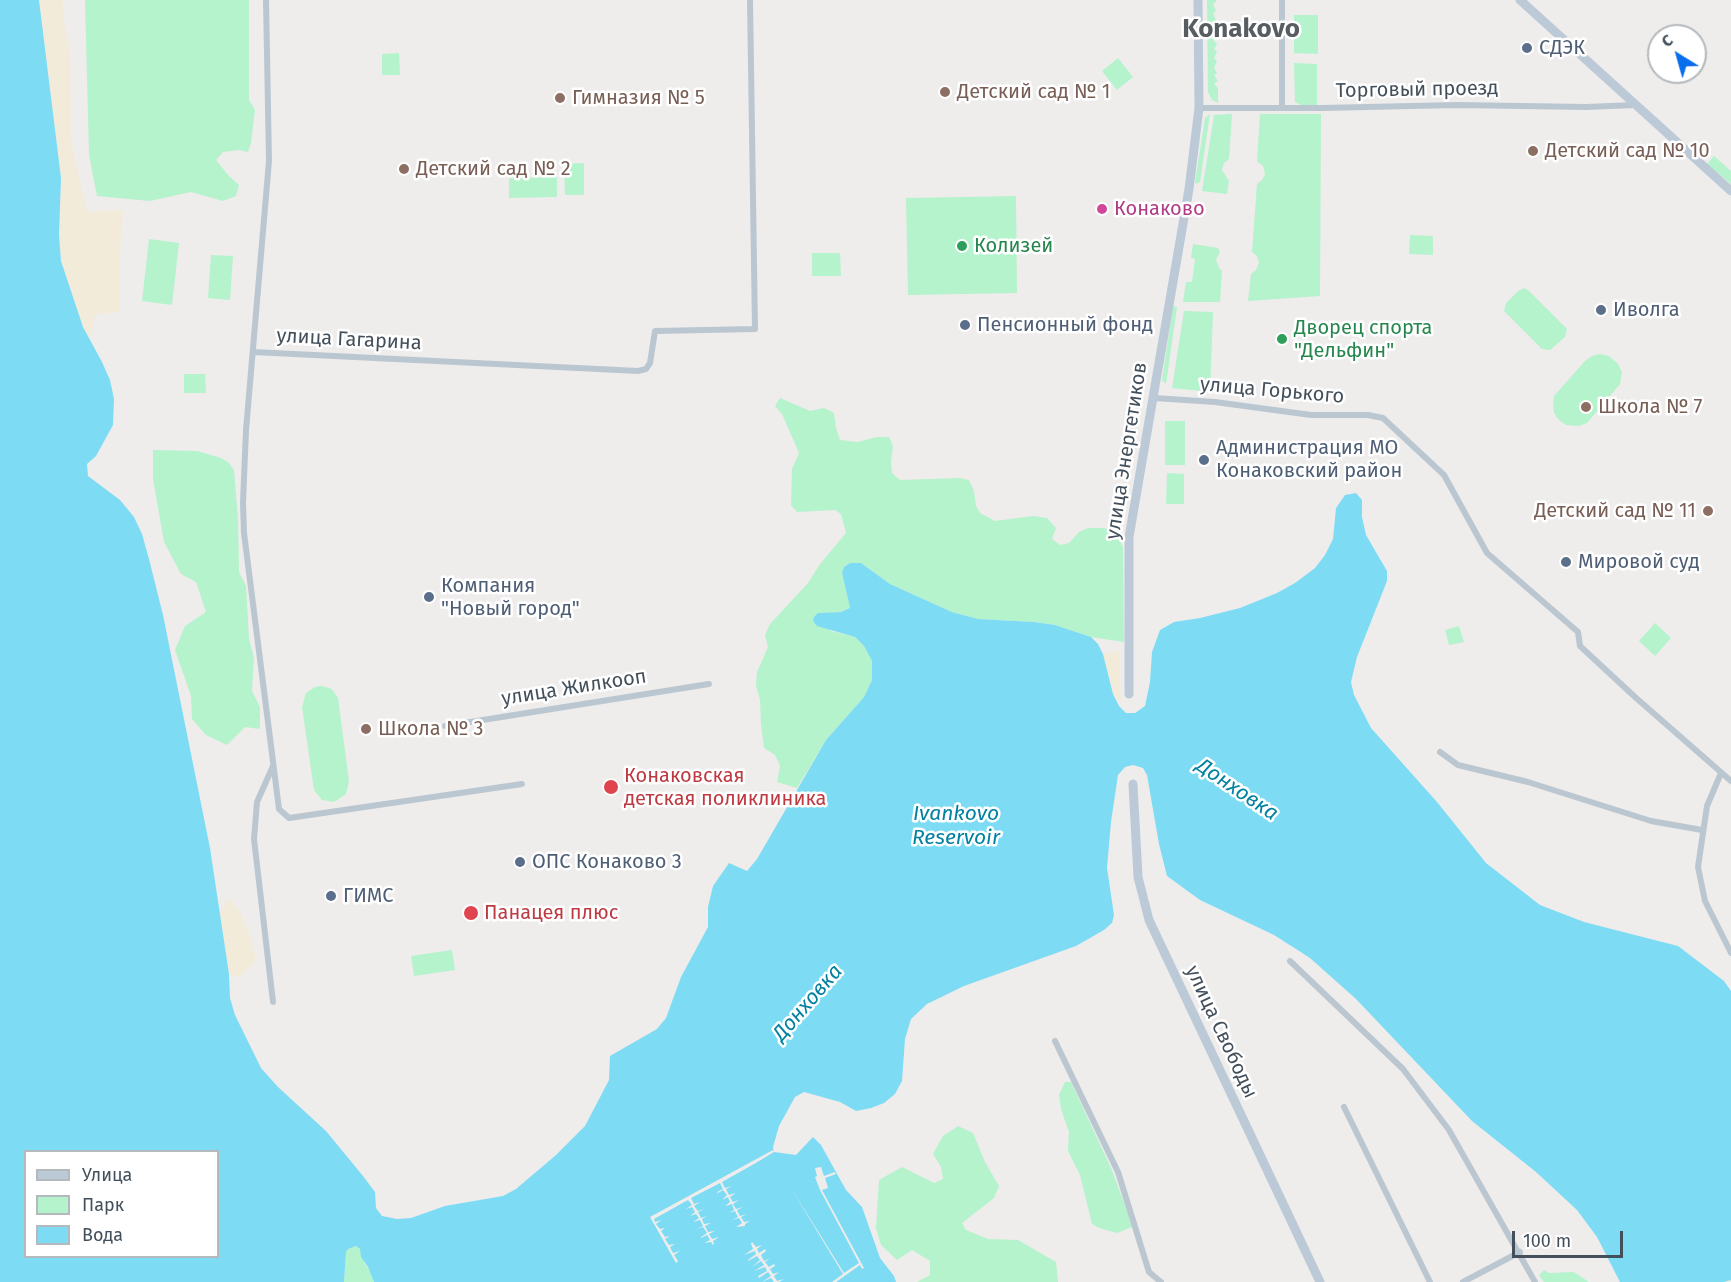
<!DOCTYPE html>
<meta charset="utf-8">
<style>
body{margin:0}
#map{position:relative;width:1731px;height:1282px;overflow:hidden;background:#efecec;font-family:"Fira Sans",sans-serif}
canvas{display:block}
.legend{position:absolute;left:24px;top:1150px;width:195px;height:108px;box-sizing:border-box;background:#fff;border:2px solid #b4b9bd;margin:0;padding:8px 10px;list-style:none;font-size:18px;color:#43505b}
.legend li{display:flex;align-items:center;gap:12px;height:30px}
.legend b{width:30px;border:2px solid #b4b9bd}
.north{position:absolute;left:1647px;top:24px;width:60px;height:60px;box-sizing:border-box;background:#fff;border:2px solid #b4b9bd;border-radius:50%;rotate:323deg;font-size:16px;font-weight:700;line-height:24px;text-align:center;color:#43505b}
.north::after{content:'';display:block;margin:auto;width:21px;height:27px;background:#076eee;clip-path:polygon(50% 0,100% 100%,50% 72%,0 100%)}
.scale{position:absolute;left:1512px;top:1231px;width:111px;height:27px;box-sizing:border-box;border:3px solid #43505b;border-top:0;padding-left:8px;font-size:18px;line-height:21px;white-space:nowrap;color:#43505b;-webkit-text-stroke:4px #fff;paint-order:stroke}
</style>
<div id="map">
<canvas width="1731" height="1282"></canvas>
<ul class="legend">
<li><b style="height:8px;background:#bccad8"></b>Улица</li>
<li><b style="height:16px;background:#b4f3cc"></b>Парк</li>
<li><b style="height:16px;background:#7ddcf4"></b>Вода</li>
</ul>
<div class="north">С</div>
<div class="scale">100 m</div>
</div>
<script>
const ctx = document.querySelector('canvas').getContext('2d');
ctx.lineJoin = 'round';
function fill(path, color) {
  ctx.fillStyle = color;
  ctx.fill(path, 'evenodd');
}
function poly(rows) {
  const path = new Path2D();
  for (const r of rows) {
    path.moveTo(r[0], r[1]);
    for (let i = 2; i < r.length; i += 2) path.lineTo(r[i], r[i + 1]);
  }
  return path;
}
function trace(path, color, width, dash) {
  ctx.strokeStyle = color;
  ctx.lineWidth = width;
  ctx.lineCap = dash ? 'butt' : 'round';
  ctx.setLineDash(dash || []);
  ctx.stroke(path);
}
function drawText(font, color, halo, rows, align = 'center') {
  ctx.font = font + ' "Fira Sans",sans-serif';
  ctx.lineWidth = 5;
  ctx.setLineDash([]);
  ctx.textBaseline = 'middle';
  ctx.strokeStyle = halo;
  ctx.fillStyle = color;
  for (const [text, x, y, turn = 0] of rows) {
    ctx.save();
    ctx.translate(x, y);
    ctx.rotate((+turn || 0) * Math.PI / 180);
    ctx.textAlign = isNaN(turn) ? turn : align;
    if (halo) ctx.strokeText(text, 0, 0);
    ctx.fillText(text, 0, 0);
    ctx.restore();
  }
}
fill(poly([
 [85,0,249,0,249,100,255,110,251,143,248,152,239,150,223,152,216,160,228,175,239,185,236,196,223,201,191,192,150,201,97,196,89,155],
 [1207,0,1216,0,1216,2,1213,4,1216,11,1213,13,1216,20,1213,23,1216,25,1216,28,1213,31,1217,35,1213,40,1217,44,1214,49,1217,52,1214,58,1217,61,1214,68,1217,73,1214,75,1218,81,1214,84,1218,88,1218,103,1212,100,1208,92],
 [1294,15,1318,15,1318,54,1294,53],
 [399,53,400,75,382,75,382,54],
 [1118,58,1133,77,1117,90,1102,71],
 [1294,63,1317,64,1317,105,1301,105,1295,102],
 [1210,114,1200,182,1196,184,1195,182,1205,118],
 [1232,114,1229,159,1224,163,1222,170,1229,181,1227,194,1202,191,1214,115],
 [1260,114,1321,114,1320,296,1248,301,1251,274,1256,270,1259,263,1257,256,1252,252,1257,184,1262,180,1265,174,1263,166,1257,161],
 [1714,156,1731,171,1731,184,1707,164],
 [584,163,584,195,565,195,564,164],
 [557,177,557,197,509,198,509,178],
 [1016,196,1017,293,908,295,906,198],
 [1410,235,1433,236,1433,255,1409,254],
 [149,239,179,243,172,305,142,301],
 [1193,244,1218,248,1220,252,1216,260,1219,268,1222,271,1220,302,1183,302,1186,282,1192,282,1195,259,1191,258],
 [812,253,840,253,841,276,812,276],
 [211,255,233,256,230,300,208,298],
 [1524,288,1529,291,1567,329,1565,337,1550,350,1542,349,1504,311,1506,303,1518,291],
 [1173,306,1177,307,1166,384,1162,380],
 [1184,311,1213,312,1210,392,1172,388],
 [1600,354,1609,356,1618,364,1622,372,1620,384,1587,423,1579,426,1566,425,1559,420,1554,413,1553,405,1554,396,1585,361,1592,356],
 [205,374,206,393,184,393,184,374],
 [780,398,810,411,824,408,834,413,836,428,840,440,858,442,877,437,889,437,893,446,891,461,892,473,900,480,959,478,969,480,974,491,976,506,980,513,995,521,1033,516,1047,518,1056,528,1052,539,1060,545,1069,543,1079,532,1088,528,1104,528,1112,531,1117,535,1123,547,1124,642,1091,637,1055,625,1034,622,978,619,952,612,890,584,861,563,850,563,844,567,842,573,850,608,841,612,818,613,831,631,855,637,864,646,872,661,872,680,864,697,826,740,797,788,777,782,780,766,775,755,764,748,761,724,760,700,756,686,757,672,768,647,765,635,770,624,808,583,820,564,846,533,841,514,835,510,797,512,791,505,792,469,799,453,782,414,775,406],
 [1165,421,1185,421,1185,465,1165,465],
 [153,450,197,451,221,458,228,462,234,470,238,519,239,572,246,586,249,639,254,658,252,691,260,707,260,729,245,727,227,745,206,735,192,719,191,696,175,650,185,626,206,612,196,582,181,574,164,542,153,479],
 [1167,473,1184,474,1184,504,1166,504],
 [1655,623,1671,638,1655,656,1639,641],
 [1459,626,1464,642,1449,645,1445,630],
 [322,686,332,689,338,698,349,781,346,794,334,802,322,800,314,790,302,707,306,693,315,687],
 [452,950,455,970,414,976,411,956],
 [1065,1082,1071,1082,1111,1168,1126,1208,1132,1227,1117,1233,1099,1228,1092,1224,1080,1175,1068,1151,1069,1132,1061,1109,1059,1095],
 [958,1126,973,1133,985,1162,999,1186,994,1198,962,1223,966,1230,988,1239,1018,1240,1056,1262,1058,1282,917,1282,930,1275,930,1261,912,1250,897,1260,881,1245,876,1228,879,1180,902,1167,934,1183,943,1179,941,1167,933,1154,943,1136],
 [356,1246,360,1249,364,1262,371,1273,374,1282,344,1282,346,1252,347,1249],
 [1544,1270,1549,1273,1574,1272,1589,1282,1544,1282,1539,1275]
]), '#b4f3cc');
fill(poly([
 [39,0,63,0,64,20,70,50,71,139,87,212,123,210,120,252,120,312,96,314,89,340,76,309,61,261,59,235,61,178],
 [1119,651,1121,704,1113,694,1103,654],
 [228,900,232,901,240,912,250,935,256,961,242,975,236,977,229,974,220,913]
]), '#f3ebda');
fill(poly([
 [0,0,39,0,61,178,59,235,61,261,83,327,102,362,110,380,114,399,113,425,96,456,87,464,88,476,120,500,134,517,142,534,149,559,163,615,210,848,229,974,230,998,235,1015,261,1068,278,1087,326,1131,363,1176,375,1192,376,1208,382,1216,397,1219,411,1218,445,1206,503,1196,516,1189,556,1155,585,1126,609,1080,610,1056,657,1029,666,1018,681,977,708,927,708,907,713,886,729,863,747,871,757,859,826,740,864,697,872,680,872,661,864,646,855,637,817,626,813,621,814,617,818,613,841,612,850,608,842,573,844,567,850,563,861,563,890,584,952,612,978,619,1034,622,1055,625,1091,637,1098,644,1103,654,1113,694,1119,706,1126,713,1135,713,1145,706,1150,682,1152,652,1160,630,1174,622,1200,618,1240,608,1277,593,1295,583,1315,568,1325,555,1333,539,1336,508,1345,495,1356,493,1362,500,1362,517,1366,535,1387,571,1387,581,1357,657,1351,682,1354,695,1371,728,1437,802,1486,863,1540,905,1584,922,1678,946,1724,981,1731,991,1731,1280,1724,1282,1620,1282,1597,1237,1577,1210,1536,1172,1472,1121,1356,999,1310,958,1274,935,1200,900,1167,876,1159,844,1147,775,1143,768,1133,765,1125,767,1118,775,1111,822,1107,868,1114,915,1112,923,1104,930,1076,946,964,986,927,1004,911,1019,905,1039,902,1081,895,1094,884,1103,871,1108,856,1111,840,1102,804,1092,795,1097,779,1126,773,1147,774,1152,796,1155,813,1137,821,1145,846,1190,862,1207,880,1258,894,1276,896,1282,374,1282,368,1267,361,1257,360,1249,356,1246,348,1249,346,1252,344,1282,0,1282],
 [26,1152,218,1152,218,1256,26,1256]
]), '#7ddcf4');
fill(poly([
 [773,1150,774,1152,754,1164,722,1182,725,1188,732,1186,726,1189,729,1195,736,1193,730,1197,733,1202,739,1200,733,1204,736,1209,743,1207,737,1210,740,1216,747,1214,741,1217,744,1222,750,1221,745,1224,745,1226,736,1227,742,1223,739,1218,732,1220,738,1217,735,1211,729,1213,734,1210,732,1204,725,1206,730,1202,728,1197,722,1200,727,1195,723,1190,718,1193,717,1192,723,1189,720,1183,691,1198,694,1204,700,1202,694,1206,698,1211,704,1209,698,1212,701,1218,707,1216,702,1219,704,1224,711,1223,705,1226,708,1232,715,1231,709,1234,712,1239,719,1237,713,1241,714,1244,713,1245,711,1242,704,1243,710,1240,707,1235,701,1238,701,1237,707,1233,703,1227,697,1229,703,1226,700,1220,693,1222,699,1218,696,1214,690,1216,695,1212,692,1207,686,1209,692,1205,688,1200,654,1219,655,1222,661,1220,656,1224,660,1229,665,1228,661,1231,665,1237,670,1236,665,1239,669,1245,675,1244,670,1247,673,1253,680,1251,674,1255,678,1261,676,1263,650,1217],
 [821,1167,824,1176,835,1172,836,1174,825,1178,828,1188,822,1190,864,1268,862,1269,860,1265,836,1282,832,1282,843,1274,789,1185,844,1273,859,1263,820,1190,815,1177,817,1176,815,1168],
 [752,1242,756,1247,762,1245,757,1249,759,1253,765,1249,766,1251,761,1255,764,1261,770,1258,765,1262,769,1267,774,1264,775,1266,770,1269,773,1274,779,1272,774,1276,777,1281,784,1279,779,1282,774,1282,771,1278,762,1282,771,1276,768,1272,759,1278,758,1276,767,1271,765,1267,754,1271,764,1265,761,1261,752,1267,760,1260,757,1256,748,1261,748,1260,756,1254,755,1251,744,1255,753,1249,751,1244]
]), '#efecec');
trace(poly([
 [266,0,269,161,246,430,243,503,244,533,279,809,289,818,296,817,522,784],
 [1282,0,1282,108],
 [1199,108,1322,108,1457,105,1586,107,1635,105],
 [253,352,638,371,646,369,650,363,655,331,755,329,750,0],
 [1154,398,1215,402,1311,415,1368,415,1383,418,1444,475,1487,553,1578,632,1580,646,1635,697,1731,781],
 [445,726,709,684],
 [1440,752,1458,765,1528,782,1651,821,1702,830],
 [273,766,257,802,254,839,273,1002],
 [1721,773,1707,806,1698,867,1705,901,1731,953],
 [1290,961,1403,1069,1449,1130,1535,1282],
 [1055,1041,1118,1172,1149,1272,1161,1282],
 [1344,1107,1430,1282],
 [1463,1282,1520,1252]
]), '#bbc7d0', 6);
trace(poly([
 [1520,0,1731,191],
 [1129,694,1129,537,1189,189,1199,108,1198,0],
 [1133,784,1138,877,1149,920,1320,1282]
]), '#bccad8', 9);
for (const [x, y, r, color] of [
 [1527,48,6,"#5c6f8a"],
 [945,92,6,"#8d6e63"],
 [560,98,6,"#8d6e63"],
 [1533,151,6,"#8d6e63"],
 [404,169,6,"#8d6e63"],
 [1102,209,6,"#d1479c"],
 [962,246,6,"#2e9e5b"],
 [1601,310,6,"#5c6f8a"],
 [965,325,6,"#5c6f8a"],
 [1282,339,6,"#2e9e5b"],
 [1586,407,6,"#8d6e63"],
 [1204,460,6,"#5c6f8a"],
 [1708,511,6,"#8d6e63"],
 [1566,562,6,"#5c6f8a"],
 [429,597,6,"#5c6f8a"],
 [366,729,6,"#8d6e63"],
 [611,787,8,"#e0444e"],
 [520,862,6,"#5c6f8a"],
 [331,896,6,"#5c6f8a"],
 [471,913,8,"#e0444e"]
]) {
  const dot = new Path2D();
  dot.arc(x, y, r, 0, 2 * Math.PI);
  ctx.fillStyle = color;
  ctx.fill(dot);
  trace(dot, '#fff', 2);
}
drawText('20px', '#4e5e75', '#fff', [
 ["СДЭК",1539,48],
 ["Иволга",1613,310],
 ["Пенсионный фонд",977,325],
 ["Администрация МО",1216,448],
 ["Конаковский район",1216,471],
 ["Мировой суд",1578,562],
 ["Компания",441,586],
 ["\"Новый город\"",441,609],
 ["ОПС Конаково 3",532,862],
 ["ГИМС",343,896]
], 'left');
drawText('20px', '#43505b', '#fff', [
 ["Торговый проезд",1417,90,-1],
 ["улица Гагарина",349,340,3],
 ["улица Горького",1272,391,5],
 ["улица Энергетиков",1127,451,-81],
 ["улица Жилкооп",574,688,-9],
 ["улица Свободы",1221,1032,65]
]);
drawText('20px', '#785e54', '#fff', [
 ["Детский сад № 1",957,92],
 ["Гимназия № 5",572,98],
 ["Детский сад № 10",1545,151],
 ["Детский сад № 2",416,169],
 ["Школа № 7",1598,407],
 ["Детский сад № 11",1696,511,"right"],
 ["Школа № 3",378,729]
], 'left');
drawText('20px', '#b23c85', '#fff', [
 ["Конаково",1114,209]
], 'left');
drawText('20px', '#27864d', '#fff', [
 ["Колизей",974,246],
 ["Дворец спорта",1294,328],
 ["\"Дельфин\"",1294,351]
], 'left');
drawText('20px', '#be3a42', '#fff', [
 ["Конаковская",624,776],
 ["детская поликлиника",624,799],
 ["Панацея плюс",484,913]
], 'left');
drawText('italic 21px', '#0281a1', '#fff', [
 ["Донховка",1237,790,34],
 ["Ivankovo",956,814],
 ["Reservoir",956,838],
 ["Донховка",808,1003,-49]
]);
drawText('bold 26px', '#585d62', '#fff', [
 ["Konakovo",1241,30]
]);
</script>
